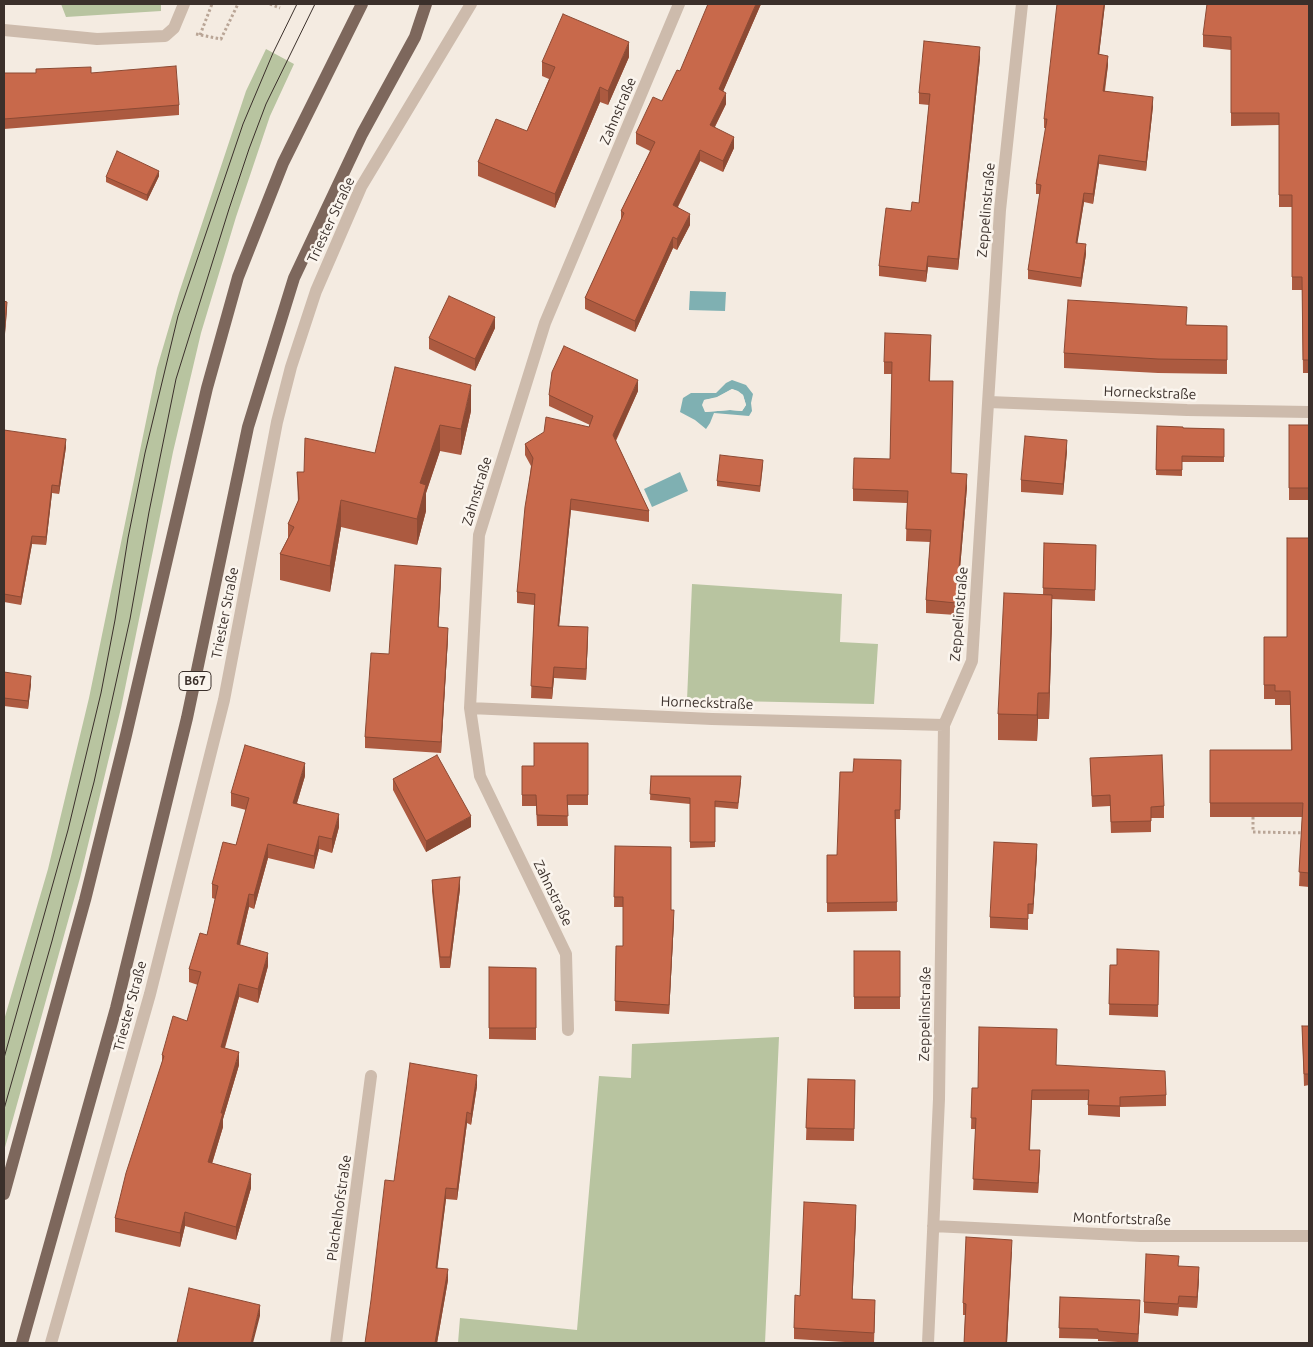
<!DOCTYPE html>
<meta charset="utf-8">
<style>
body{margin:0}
#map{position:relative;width:1313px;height:1347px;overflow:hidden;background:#f4ebe1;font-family:Ubuntu,sans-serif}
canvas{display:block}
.frame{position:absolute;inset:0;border:5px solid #3b302b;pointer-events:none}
</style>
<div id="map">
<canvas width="1313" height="1347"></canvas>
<div class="frame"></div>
</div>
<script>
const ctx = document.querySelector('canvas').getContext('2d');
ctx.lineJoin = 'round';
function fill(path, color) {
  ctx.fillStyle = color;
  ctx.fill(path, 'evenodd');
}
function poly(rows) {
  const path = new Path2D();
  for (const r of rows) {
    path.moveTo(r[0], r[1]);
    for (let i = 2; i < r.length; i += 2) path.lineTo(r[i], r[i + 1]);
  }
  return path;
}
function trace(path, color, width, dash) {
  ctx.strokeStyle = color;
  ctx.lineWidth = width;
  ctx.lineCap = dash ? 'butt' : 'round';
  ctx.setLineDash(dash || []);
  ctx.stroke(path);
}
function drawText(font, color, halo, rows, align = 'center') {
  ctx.font = font + ' Ubuntu,sans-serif';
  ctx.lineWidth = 5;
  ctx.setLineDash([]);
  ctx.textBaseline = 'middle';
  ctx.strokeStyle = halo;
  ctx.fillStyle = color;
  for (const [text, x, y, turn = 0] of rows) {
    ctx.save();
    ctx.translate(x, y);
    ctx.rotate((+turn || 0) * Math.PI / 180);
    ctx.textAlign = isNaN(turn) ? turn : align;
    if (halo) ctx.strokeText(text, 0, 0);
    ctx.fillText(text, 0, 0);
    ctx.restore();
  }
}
fill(poly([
 [61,4,161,4,161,11,66,17],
 [266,49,294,64,270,116,236,217,201,333,173,452,121,708,80,878,4,1151,4,1020,48,869,89,698,157,368,179,293,246,91],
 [692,584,842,594,840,642,878,644,874,704,687,700],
 [779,1037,765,1343,458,1343,460,1318,577,1330,599,1076,631,1078,632,1044]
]), '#b8c4a0');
fill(poly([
 [690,291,726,292,725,311,689,310],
 [732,380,746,385,753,394,751,403,752,411,749,416,714,413,710,423,706,429,695,420,680,412,683,398,691,393,716,393,726,383],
 [732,389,738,391,743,395,746,405,742,411,730,410,705,412,704,400,716,398],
 [680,472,688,491,652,507,644,489]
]), '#7fb0b2');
fill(poly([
 [732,389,737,391,743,395,746,405,742,411,730,410,705,412,702,405,704,400,717,397],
 [732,392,741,397,743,405,741,409,730,408,706,409,705,405,706,402,717,400]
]), '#f4ebe1');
trace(poly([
 [270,4,280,8],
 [196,34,221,39,238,4],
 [200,35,212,4],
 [1253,817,1253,832,1309,833]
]), '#b9a596', 3, [2.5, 2.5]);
trace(poly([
 [4,30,97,39,165,36,174,28,184,4],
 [989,402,1187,410,1309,412],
 [470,708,712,719,944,725],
 [568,1030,566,954,480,776,470,708,479,535,545,323,679,4],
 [933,1226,1141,1236,1309,1236],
 [51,1343,150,994,224,700,277,422,291,367,316,291,361,187,471,4],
 [336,1343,371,1076],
 [928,1343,939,1099,944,725,972,661,1000,210,1022,4]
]), '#cdbbac', 12);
trace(poly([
 [4,1194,85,900,126,735,207,388,238,277,283,163,362,4],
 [22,1343,116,1008,187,718,248,427,294,278,362,134,415,37,426,4]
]), '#7d675c', 12);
trace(poly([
 [4,1058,68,830,101,693,115,620,128,538,145,453,178,316,243,124,273,53,297,4],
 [4,1109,52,941,94,782,130,619,149,512,176,379,229,209,249,149,266,104,315,4]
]), '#3b302b', 1);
fill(poly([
 [761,4,723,91,726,104,715,127,734,148,723,172,700,161,678,207,690,225,677,250,673,248,635,332,585,309,585,298,621,220,621,211,650,151,636,144,636,133,662,101,680,71],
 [1105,4,1099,54,1108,65,1105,91,1153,106,1146,171,1099,164,1093,204,1084,202,1077,243,1086,254,1081,287,1028,279,1028,270,1040,194,1036,194,1036,184,1046,128,1044,128,1044,119],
 [1309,4,1309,373,1303,373,1302,290,1292,290,1292,207,1279,207,1279,125,1231,126,1231,50,1203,47,1203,35],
 [629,57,608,105,600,102,555,208,478,176,478,162,527,131,549,79,542,76,542,62],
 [980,58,958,270,928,267,926,282,879,276,879,266,911,211,919,203,929,105,919,104,919,93],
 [4,73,91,73,179,105,179,115,4,129],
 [159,176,147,201,106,182,106,177],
 [1187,325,1227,326,1227,374,1158,373,1064,368,1064,353],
 [495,328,475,371,429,349,429,338],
 [931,347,930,381,951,473,967,487,956,615,926,613,926,600,930,542,906,541,907,503,853,501,853,489,890,459,892,374,884,374,884,362],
 [638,391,616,441,649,511,649,522,571,510,559,626,588,638,586,680,554,678,552,699,531,698,534,605,517,603,517,592,531,466,525,455,525,444,589,427,590,425,549,406,549,395],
 [471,411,461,455,440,451,426,493,426,511,417,545,341,527,330,592,280,580,280,554,288,538,288,524,298,503,297,472,304,472,375,453],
 [1289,425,1309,425,1309,500,1289,500],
 [1157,426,1183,428,1224,429,1224,462,1182,462,1182,476,1156,475],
 [4,430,66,447,59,494,52,493,46,545,32,544,21,605,4,602],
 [1067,451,1063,495,1021,492,1021,480],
 [763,465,760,492,717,486,717,481],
 [1309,538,1309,895,1309,887,1299,886,1302,817,1210,817,1210,750,1291,750,1290,705,1275,705,1275,699,1264,699,1264,637,1287,637],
 [1044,543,1096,545,1095,601,1052,599,1052,621,1049,719,1038,719,1037,741,998,740,998,714,1043,595],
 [441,579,438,627,448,638,441,753,365,748,365,737],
 [4,672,31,684,28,709,4,706],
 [588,743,588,805,567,805,568,826,537,826,536,806,522,806,522,766,534,766],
 [1090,758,1164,806,1164,818,1151,818,1151,832,1111,833,1110,806,1092,807],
 [901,769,900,819,896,819,897,911,827,912,827,855,837,855,853,772],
 [305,776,297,803,339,827,332,853,319,849,314,869,268,858,254,909,249,907,240,945,268,966,258,1003,239,997,225,1048,239,1065,223,1119,223,1127,212,1164,251,1188,236,1240,185,1226,180,1247,115,1232,115,1218,162,1062,162,1055,187,1021,198,985,189,982,189,969,207,935,215,899,212,898,212,884,236,845,246,810,231,806,231,793],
 [651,776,741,782,738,809,715,807,715,847,690,848,690,804,650,800],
 [393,779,471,827,426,852,393,790],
 [615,846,671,910,674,920,669,1014,615,1011,616,946,623,946,623,907,614,907],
 [1037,854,1033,914,1028,914,1028,930,990,928,990,917],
 [432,880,460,889,450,968,440,968,432,891],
 [854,951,900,951,900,1009,854,1009],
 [1159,951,1158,1017,1109,1015,1110,965,1117,965],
 [489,967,536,968,536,1040,489,1039],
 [1302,1026,1309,1026,1309,1085,1304,1086],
 [1056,1065,1166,1095,1166,1106,1120,1107,1120,1117,1088,1115,1088,1100,1032,1100,1030,1150,1040,1160,1038,1193,973,1190,976,1129,971,1129,972,1088,978,1088],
 [808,1079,855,1080,854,1141,806,1140],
 [477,1086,471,1125,467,1123,457,1200,446,1199,437,1268,448,1280,437,1343,365,1343,394,1181],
 [856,1216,852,1299,875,1312,874,1343,862,1343,794,1339,794,1328,800,1296],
 [1012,1251,1007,1343,964,1343,965,1315,963,1315,963,1303],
 [1179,1266,1199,1279,1197,1308,1179,1307,1178,1316,1144,1313,1144,1302],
 [1060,1297,1140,1310,1138,1343,1098,1341,1098,1339,1059,1338]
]), '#ac5a40');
fill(poly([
 [756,4,761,4,719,101,719,89],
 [1104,4,1105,4,1098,64,1098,54],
 [629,42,629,57,608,105,608,91],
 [980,47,980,58,958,270,958,259],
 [1108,56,1108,65,1103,100,1103,91],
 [600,87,600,102,555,208,555,194],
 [726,93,726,104,710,136,710,125],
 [1153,97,1153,106,1146,171,1146,162],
 [734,137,734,148,723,172,723,161],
 [700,150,700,161,673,216,673,205],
 [1099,155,1099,164,1093,204,1093,194],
 [159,171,159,176,147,201,147,195],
 [1084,193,1084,202,1076,252,1076,243],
 [690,214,690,225,677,250,677,239],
 [673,237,673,248,635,332,635,321],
 [1086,244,1086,254,1081,287,1081,278],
 [928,256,928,267,926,282,926,271],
 [7,302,7,310,4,346,4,338],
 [495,317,495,328,475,371,475,359],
 [638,380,638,391,613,446,613,435],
 [471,385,471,411,461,455,461,429],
 [440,425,440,451,426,493,426,511,417,545,417,519,420,483],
 [66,439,66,447,59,494,59,486],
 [1067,440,1067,451,1063,495,1063,484],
 [967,474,967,487,956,615,956,603],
 [52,485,52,493,46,545,46,537],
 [571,499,571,510,558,637,558,626],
 [341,500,341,527,330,592,330,566],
 [32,536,32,544,21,605,21,597],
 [441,568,441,579,438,638,438,627],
 [1052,595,1052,621,1049,719,1049,693],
 [588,627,588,638,586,680,586,669],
 [448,628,448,638,441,753,441,742],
 [554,667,554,678,552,699,552,688],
 [31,676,31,684,28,709,28,701],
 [1038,693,1038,719,1037,741,1037,715],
 [305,763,305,776,293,816,293,803],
 [339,814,339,827,332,853,332,839],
 [471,816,471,827,426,852,426,841],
 [319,836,319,849,314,869,314,856],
 [268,844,268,858,254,909,254,895],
 [1037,844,1037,854,1033,914,1033,904],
 [460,877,460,889,450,968,450,957],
 [249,894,249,907,237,957,237,944],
 [674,910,674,920,669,1014,669,1005],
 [268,953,268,966,258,1003,258,989],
 [239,984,239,997,221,1060,221,1047],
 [239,1052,239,1065,223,1119,223,1127,208,1176,208,1162],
 [477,1075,477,1086,471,1125,471,1114],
 [467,1112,467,1123,457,1200,457,1189],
 [1040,1150,1040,1160,1038,1193,1038,1183],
 [251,1174,251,1188,236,1240,236,1227],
 [446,1188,446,1199,436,1279,436,1268],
 [856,1205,856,1216,852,1310,852,1299],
 [185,1212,185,1226,180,1247,180,1233],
 [1012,1240,1007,1343,1006,1343],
 [1199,1267,1199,1279,1197,1308,1197,1297],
 [448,1269,448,1280,437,1343,435,1343],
 [1140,1300,1140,1310,1138,1343,1138,1334],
 [260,1305,260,1316,253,1343,251,1343]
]), '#8c4a34');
const building = poly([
 [708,4,756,4,719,89,726,93,710,125,734,137,723,161,700,150,673,205,690,214,677,239,673,237,635,321,585,298,624,213,621,211,655,142,636,133,653,97,662,101,677,70,680,71,708,4],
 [1057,4,1104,4,1098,54,1108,56,1103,91,1153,97,1146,162,1099,155,1093,194,1084,193,1076,243,1086,244,1081,278,1028,270,1041,185,1036,184,1047,119,1044,119,1057,4],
 [1207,4,1309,4,1309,360,1303,360,1302,277,1292,277,1292,195,1279,195,1279,113,1231,113,1231,37,1203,35,1207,4],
 [563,14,629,42,608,91,600,87,555,194,478,162,496,119,527,131,555,67,542,62,563,14],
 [924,41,980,47,958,259,928,256,926,271,879,266,886,208,911,211,912,202,919,203,930,94,919,93,924,41],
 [176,66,179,105,4,119,4,73,36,73,36,69,91,67,91,73,176,66],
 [117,151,159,171,147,195,106,177,117,151],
 [449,296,495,317,475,359,429,338,449,296],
 [1068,300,1187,307,1186,325,1227,326,1227,360,1158,359,1064,353,1068,300],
 [4,301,7,302,4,338,4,301],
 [885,333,931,335,929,381,953,381,951,473,967,474,956,603,926,600,931,530,906,529,908,491,853,489,854,458,890,459,892,362,884,362,885,333],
 [564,346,638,380,613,435,649,511,571,499,558,626,588,627,586,669,554,667,552,688,531,686,535,594,517,592,525,507,533,458,525,444,544,432,546,417,589,427,593,416,549,395,552,372,564,346],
 [395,367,471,385,461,429,440,425,420,483,426,485,417,519,341,500,330,566,280,554,294,527,288,524,299,499,297,472,304,472,305,438,375,453,395,367],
 [1289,425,1309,425,1309,488,1289,488,1289,425],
 [1157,426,1183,427,1183,428,1224,429,1224,457,1182,456,1182,470,1156,470,1157,426],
 [4,430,66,439,59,486,52,485,46,537,32,536,21,597,4,594,4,430],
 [1025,436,1067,440,1063,484,1021,480,1025,436],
 [720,455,763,460,760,486,717,481,720,455],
 [1287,538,1309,538,1309,881,1309,873,1299,872,1303,803,1210,803,1210,750,1292,750,1290,691,1275,691,1275,685,1264,685,1264,637,1287,637,1287,538],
 [1044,543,1096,545,1095,590,1043,588,1044,543],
 [395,565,441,568,438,627,448,628,441,742,365,737,371,653,389,654,395,565],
 [1004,593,1052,595,1049,693,1038,693,1037,715,998,714,1004,593],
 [4,672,31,676,28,701,4,698,4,672],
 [534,743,588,743,588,795,567,795,568,816,537,815,536,795,522,795,522,766,534,766,534,743],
 [245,745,305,763,293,803,339,814,332,839,319,836,314,856,268,844,254,895,249,894,237,944,268,953,258,989,239,984,221,1047,239,1052,221,1113,223,1113,208,1162,251,1174,236,1227,185,1212,180,1233,115,1218,126,1173,164,1056,162,1055,173,1016,187,1021,201,972,189,969,200,933,207,935,218,886,212,884,223,842,236,845,249,798,231,793,245,745],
 [437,755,471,816,426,841,393,779,437,755],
 [1162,755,1164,806,1151,807,1151,821,1111,822,1110,795,1092,796,1090,758,1162,755],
 [854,759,901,760,900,810,895,810,897,902,827,903,827,855,837,855,840,772,853,772,854,759],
 [651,776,741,776,738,803,715,801,715,842,690,842,690,798,650,794,651,776],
 [994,842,1037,844,1033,904,1028,904,1028,919,990,917,994,842],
 [615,846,671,847,671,910,674,910,669,1005,615,1001,616,946,623,946,623,897,614,897,615,846],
 [460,877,450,957,440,957,432,880,460,877],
 [1117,949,1159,951,1158,1005,1109,1004,1110,965,1117,965,1117,949],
 [854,951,900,951,900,997,854,997,854,951],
 [489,967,536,968,536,1028,489,1028,489,967],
 [1302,1026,1309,1026,1309,1074,1304,1074,1302,1026],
 [979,1027,1057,1029,1056,1065,1165,1071,1166,1095,1120,1097,1120,1106,1088,1105,1089,1090,1032,1090,1029,1150,1040,1150,1038,1183,973,1179,976,1118,971,1118,972,1088,978,1088,979,1027],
 [410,1063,477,1075,471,1114,467,1112,457,1189,446,1188,436,1268,448,1269,435,1343,365,1343,371,1300,385,1180,394,1181,410,1063],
 [808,1079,855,1080,854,1129,806,1128,808,1079],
 [804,1202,856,1205,852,1299,875,1300,874,1333,794,1328,795,1295,800,1296,804,1202],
 [966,1237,1012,1240,1006,1343,964,1343,966,1304,963,1303,966,1237],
 [1146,1254,1179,1256,1178,1266,1199,1267,1197,1297,1179,1296,1178,1304,1144,1302,1146,1254],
 [189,1288,260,1305,251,1343,177,1343,189,1288],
 [1060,1297,1140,1300,1138,1334,1098,1331,1098,1329,1059,1328,1060,1297]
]);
fill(building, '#c8694b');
trace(building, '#8c4a34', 1);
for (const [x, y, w] of [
 [195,681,32]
]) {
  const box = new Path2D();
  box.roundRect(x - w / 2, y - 9.5, w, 19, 4);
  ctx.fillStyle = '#fbf5ee';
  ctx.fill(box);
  trace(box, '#3b302b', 1);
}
drawText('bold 12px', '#3b302b', null, [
 ["B67",195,681]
]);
drawText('14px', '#3b302b', '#fbf5ee', [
 ["Zahnstraße",618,111,-67],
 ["Zeppelinstraße",986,210,-85],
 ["Triester Straße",331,220,-65],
 ["Horneckstraße",1150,393,2],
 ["Zahnstraße",477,491,-73],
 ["Triester Straße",225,613,-79],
 ["Zeppelinstraße",959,614,-85],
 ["Horneckstraße",707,703,2],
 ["Zahnstraße",553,893,64],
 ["Triester Straße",130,1006,-75],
 ["Zeppelinstraße",925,1014,-89],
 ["Plachelhofstraße",339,1208,-82],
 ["Montfortstraße",1122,1219,2]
]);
</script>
